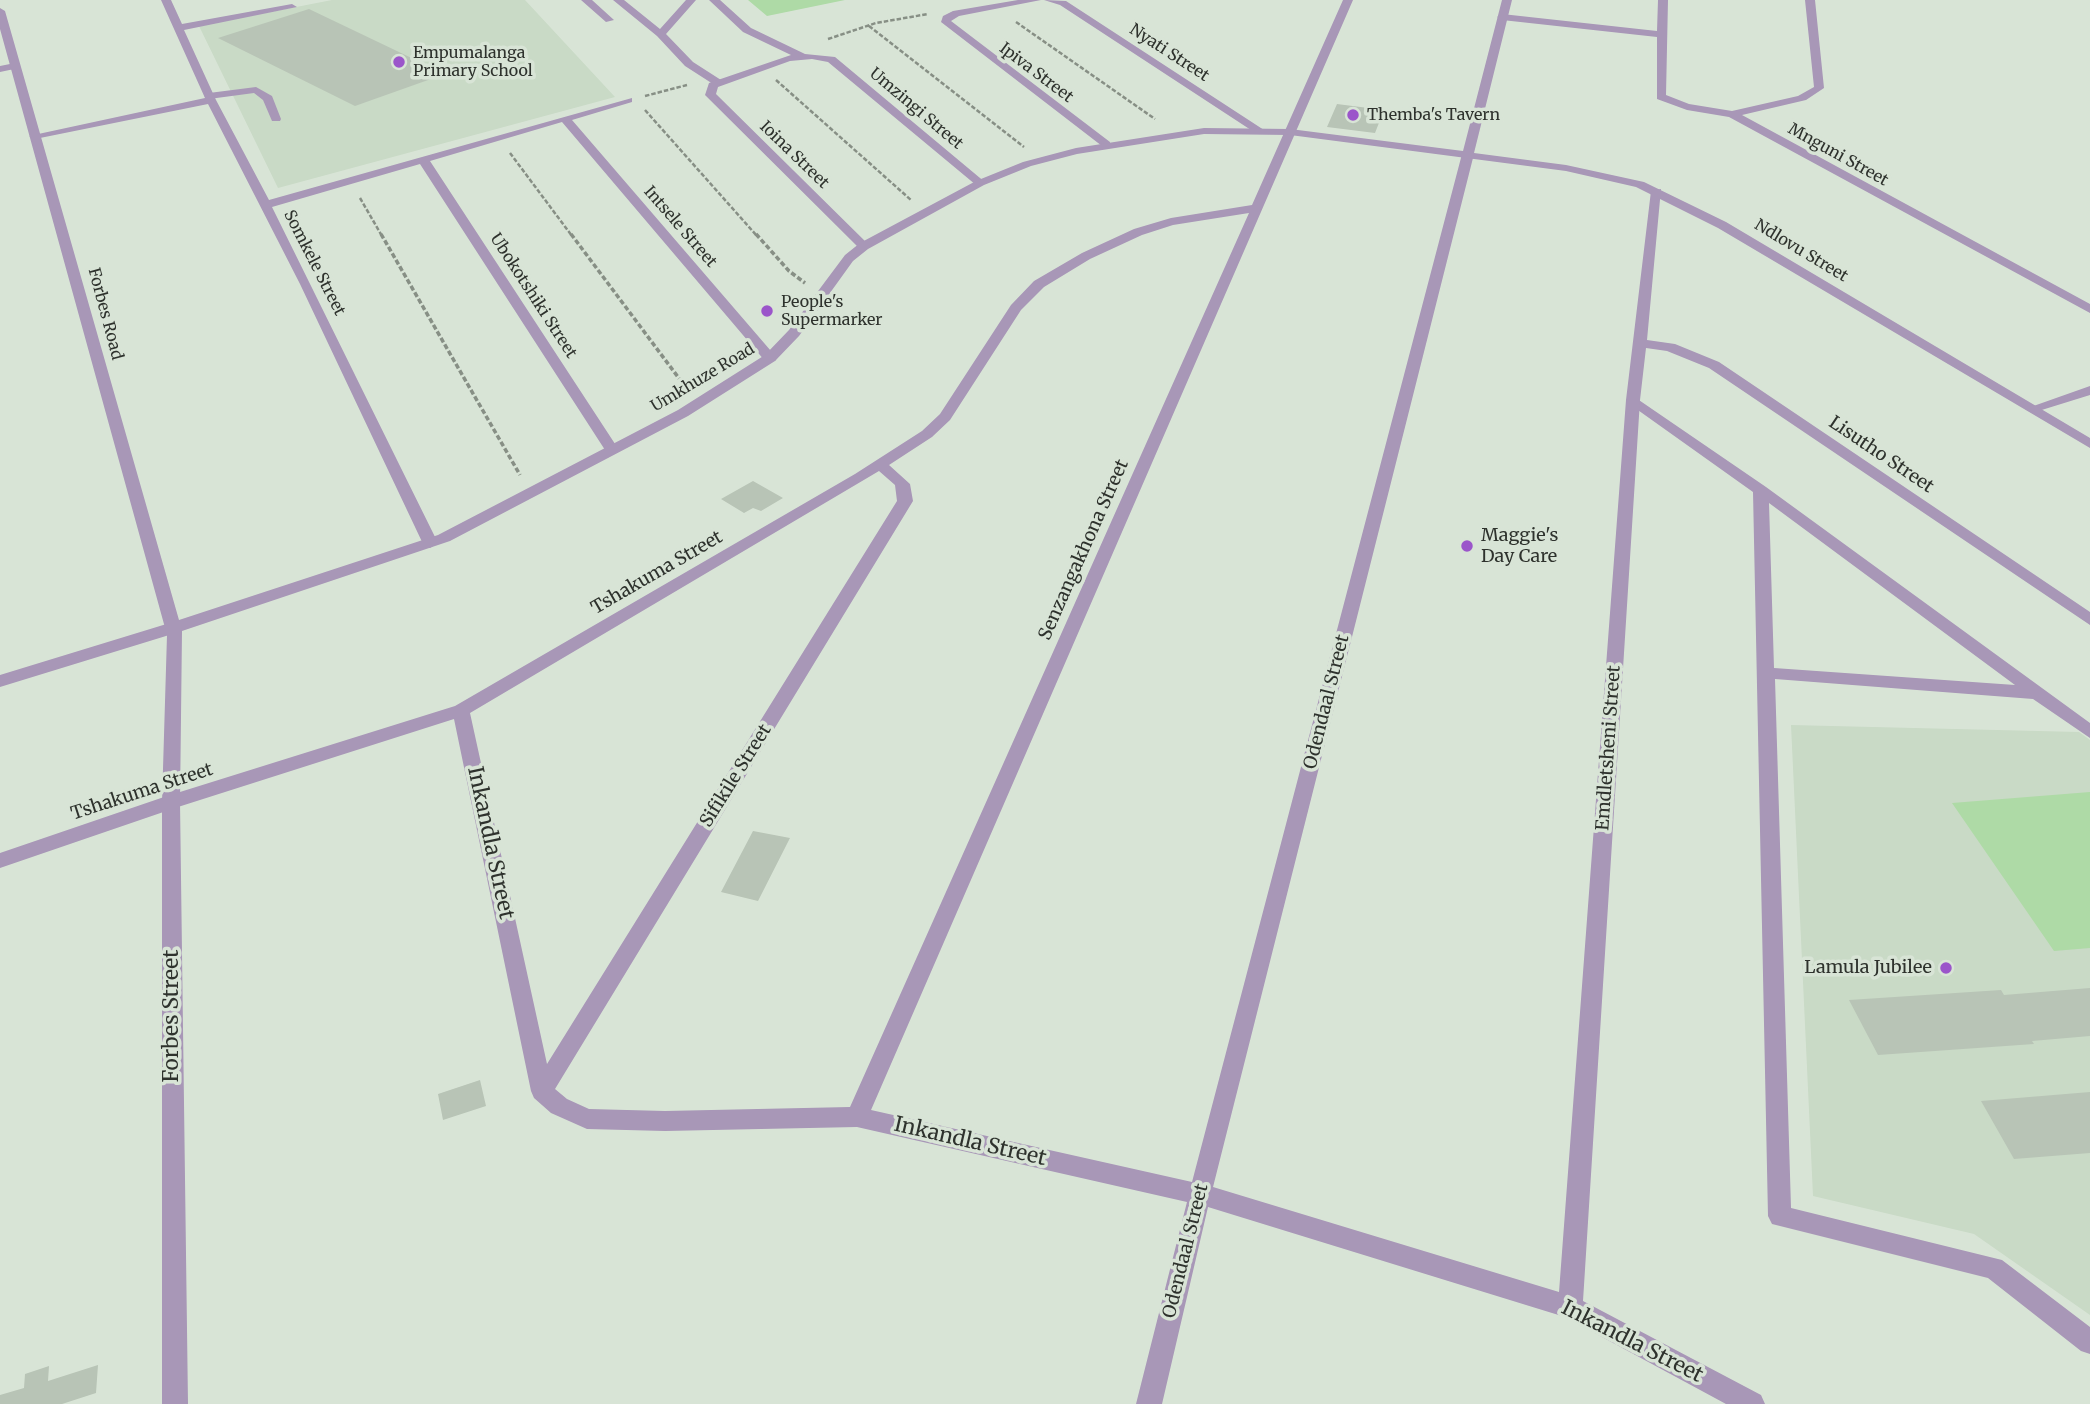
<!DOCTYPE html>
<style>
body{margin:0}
canvas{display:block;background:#d8e4d6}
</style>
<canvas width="2090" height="1404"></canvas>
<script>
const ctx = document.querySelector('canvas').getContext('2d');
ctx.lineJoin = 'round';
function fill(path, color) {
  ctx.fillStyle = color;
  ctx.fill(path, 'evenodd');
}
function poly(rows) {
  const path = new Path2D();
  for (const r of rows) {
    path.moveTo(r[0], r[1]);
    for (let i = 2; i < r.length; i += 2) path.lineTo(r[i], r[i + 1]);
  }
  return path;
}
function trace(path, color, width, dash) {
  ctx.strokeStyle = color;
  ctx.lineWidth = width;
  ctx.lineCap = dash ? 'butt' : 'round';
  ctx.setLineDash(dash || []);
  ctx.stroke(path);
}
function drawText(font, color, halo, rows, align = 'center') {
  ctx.font = font + ' Merriweather,serif';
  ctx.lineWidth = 7;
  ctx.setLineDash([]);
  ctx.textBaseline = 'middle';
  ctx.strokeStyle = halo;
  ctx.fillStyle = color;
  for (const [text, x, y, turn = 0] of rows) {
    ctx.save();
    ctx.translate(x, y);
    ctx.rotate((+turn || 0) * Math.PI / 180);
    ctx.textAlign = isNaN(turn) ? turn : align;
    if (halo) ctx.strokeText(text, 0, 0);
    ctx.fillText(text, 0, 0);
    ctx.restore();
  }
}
fill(poly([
 [332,0,525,0,615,97,278,188,199,26],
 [1791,725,2079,732,2090,740,2090,1315,1974,1234,1813,1196]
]), '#c9dac6');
fill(poly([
 [748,0,845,0,767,16],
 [2090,792,2090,948,2054,951,1952,803]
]), '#aedaa6');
fill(poly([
 [309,9,445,74,355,106,218,38],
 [1337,104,1384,110,1375,133,1327,127],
 [753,481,783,498,761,511,753,508,744,513,721,499],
 [753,831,790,838,758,901,721,892],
 [2090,988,2090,1036,2032,1041,2034,1044,1878,1055,1849,1000,2001,990,2004,995],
 [480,1080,486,1106,443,1120,438,1094],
 [2090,1092,2090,1153,2014,1159,1981,1101],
 [98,1365,96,1393,62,1404,0,1404,0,1395,24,1388,25,1374,49,1366,48,1381]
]), '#b8c4b6');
trace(poly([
 [1016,22,1155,119],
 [869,26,1024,147],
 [828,39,876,23,928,14],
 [776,80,911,200],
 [645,96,687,85],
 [645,110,757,236],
 [510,153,572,236],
 [360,198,382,236]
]), '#878f85', 2.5, [4.5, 2]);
trace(poly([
 [381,234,520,475],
 [571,234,687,389],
 [756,234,789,271,805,283]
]), '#878f85', 3.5, [5, 2.5]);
fill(poly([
 [581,0,592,0,614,20,606,22,581,0],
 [613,0,624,0,660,29,686,0,696,0,666,34,693,62,721,80,721,84,713,84,685,66,657,36,613,0],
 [256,87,272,96,281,119,280,121,272,121,263,100,254,93,209,99,204,96,209,93,256,87],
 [1633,396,1766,487,2090,723,2090,738,2033,699,1775,679,1791,1208,2002,1260,2090,1327,2090,1354,2081,1351,1988,1278,1772,1224,1768,1216,1753,492,1628,403,1626,400,1633,396],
 [1769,503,2015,685,1774,668,1769,503]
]), '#a897b7');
fill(poly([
 [161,0,171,0,182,24,292,4,297,7,184,30,216,100,269,200,632,98,632,102,572,120,777,358,775,361,765,361,562,122,430,161,619,450,617,453,607,453,605,450,420,164,272,207,438,543,430,548,424,546,300,284,208,104,35,139,29,136,205,98,161,0],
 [709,0,720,0,751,28,805,54,835,57,986,183,976,185,828,62,812,59,790,61,718,87,716,94,870,246,860,249,705,95,709,83,791,55,743,32,709,0],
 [1018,0,1041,0,959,16,951,21,1110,142,1110,146,1102,146,941,22,943,16,953,11,1018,0],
 [1044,0,1066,1,1264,130,1254,132,1060,5,1044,0],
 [1343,0,1353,0,871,1110,1192,1182,1462,154,1472,152,1474,154,1213,1187,1559,1292,1626,400,1651,191,1661,189,1647,340,1675,344,1719,362,2090,612,2090,625,1709,368,1667,351,1646,348,1640,400,1583,1301,1761,1395,1765,1404,1726,1404,1565,1317,1208,1207,1162,1404,1136,1404,1187,1202,857,1127,665,1131,587,1129,551,1113,534,1098,531,1091,454,719,178,807,0,868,0,853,164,797,455,706,855,474,922,431,940,414,1011,305,1034,281,1082,253,1134,229,1171,218,1252,205,1343,0],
 [1249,213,850,1107,665,1111,589,1109,567,1099,555,1089,913,501,910,484,889,465,932,437,950,420,1021,310,1044,287,1090,259,1142,235,1173,225,1249,213],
 [879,471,895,485,897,501,547,1064,470,713,879,471],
 [1658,0,1668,0,1666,95,1689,104,1732,111,1798,96,1814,87,1805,0,1815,0,1824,88,1806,100,1742,115,2090,304,2090,313,1729,117,1687,110,1657,99,1657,37,1502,20,1497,17,1502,14,1657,31,1658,0],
 [15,63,19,64,19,68,0,72,0,66,15,63],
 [2090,386,2090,395,2032,413,2025,409,2090,386],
 [173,622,181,628,179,632,0,687,0,675,173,622]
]), '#a897b7');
fill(poly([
 [1502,0,1512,0,1474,153,1566,165,1644,182,1726,222,2090,438,2090,448,1718,228,1636,187,1566,171,1290,135,1204,134,1077,154,1031,166,984,185,868,249,853,261,799,336,775,361,688,416,450,541,182,631,180,802,188,1404,162,1404,162,802,167,635,0,29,0,8,5,11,179,620,438,535,678,410,765,355,789,330,845,255,860,243,976,181,1023,162,1076,148,1204,128,1290,129,1463,151,1502,0]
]), '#a897b7');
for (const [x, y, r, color] of [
 [399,62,7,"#9b55ca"],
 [1353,115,7,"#9b55ca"],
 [767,311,7,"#9b55ca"],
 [1467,546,7,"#9b55ca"],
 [1946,968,7,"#9b55ca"]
]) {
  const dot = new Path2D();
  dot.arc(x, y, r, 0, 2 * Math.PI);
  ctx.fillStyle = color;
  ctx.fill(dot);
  trace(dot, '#d8e4d6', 2.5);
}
drawText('16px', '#2e322d', '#d8e4d6', [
 ["Empumalanga",413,53],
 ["Primary School",413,71],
 ["Themba's Tavern",1367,115],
 ["People's",781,302],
 ["Supermarker",781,320]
], 'left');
drawText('16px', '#2e322d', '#d8e4d6', [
 ["Nyati Street",1169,53,33],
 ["Ipiva Street",1036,73,37],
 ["Umzingi Street",916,109,40],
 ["Ioina Street",794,155,44],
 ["Mnguni Street",1838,155,29],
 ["Intsele Street",680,227,49],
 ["Ndlovu Street",1801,251,31],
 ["Somkele Street",314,263,63],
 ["Ubokotshiki Street",533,296,57],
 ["Forbes Road",105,314,75],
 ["Umkhuze Road",703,378,-31]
]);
drawText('18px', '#2e322d', '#d8e4d6', [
 ["Lisutho Street",1881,455,34],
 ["Senzangakhona Street",1084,550,-66],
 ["Tshakuma Street",657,573,-30],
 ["Odendaal Street",1327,702,-76],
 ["Emdletsheni Street",1609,748,-86],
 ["Sifikile Street",736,776,-58],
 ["Tshakuma Street",142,792,-18],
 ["Odendaal Street",1186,1251,-76]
]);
drawText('18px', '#2e322d', '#d8e4d6', [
 ["Maggie's",1481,536],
 ["Day Care",1481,557],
 ["Lamula Jubilee",1932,968,"right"]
], 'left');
drawText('21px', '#2e322d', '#d8e4d6', [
 ["Inkandla Street",490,843,78],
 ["Forbes Street",172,1016,-90],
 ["Inkandla Street",970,1142,13],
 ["Inkandla Street",1632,1342,27]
]);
</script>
